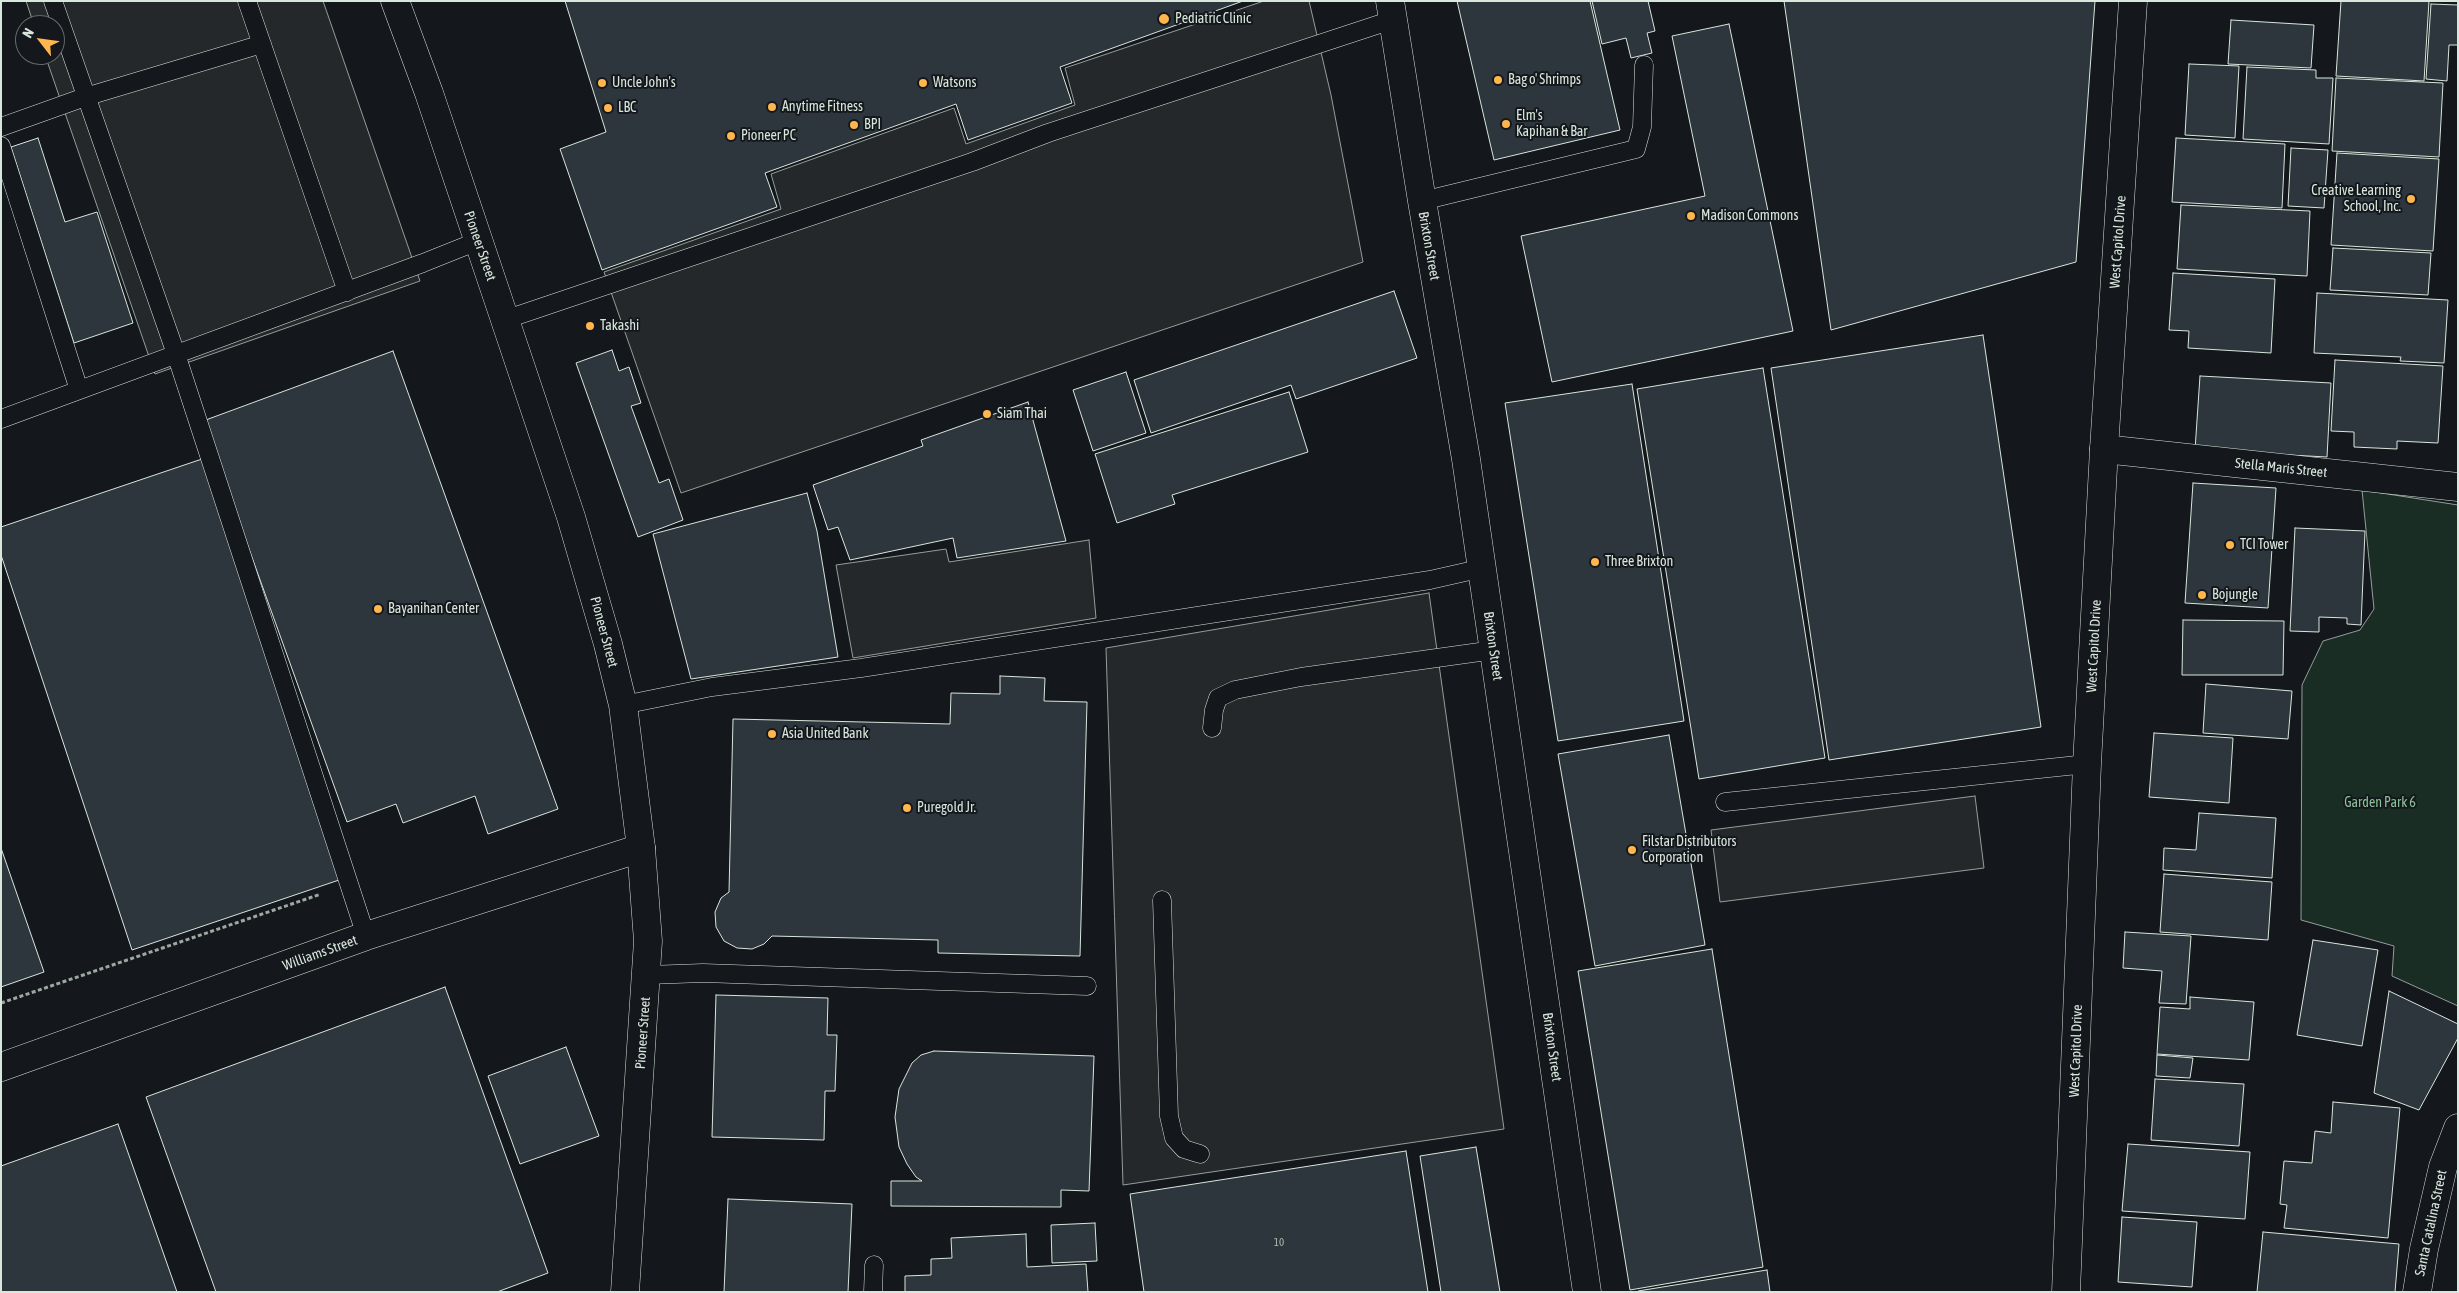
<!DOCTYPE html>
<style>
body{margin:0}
#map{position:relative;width:2459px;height:1293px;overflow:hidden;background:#14181c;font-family:"Asap Condensed",sans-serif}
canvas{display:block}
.frame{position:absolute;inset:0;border:2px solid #d8e6dc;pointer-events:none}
.north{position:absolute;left:15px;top:15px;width:50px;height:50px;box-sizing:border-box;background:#14181c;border:1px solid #626a69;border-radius:50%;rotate:300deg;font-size:14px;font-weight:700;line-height:20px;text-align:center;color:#d8e6dc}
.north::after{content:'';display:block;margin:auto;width:18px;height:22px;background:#ffb74d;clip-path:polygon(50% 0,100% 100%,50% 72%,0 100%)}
</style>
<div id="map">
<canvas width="2459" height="1293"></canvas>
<div class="frame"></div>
<div class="north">N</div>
</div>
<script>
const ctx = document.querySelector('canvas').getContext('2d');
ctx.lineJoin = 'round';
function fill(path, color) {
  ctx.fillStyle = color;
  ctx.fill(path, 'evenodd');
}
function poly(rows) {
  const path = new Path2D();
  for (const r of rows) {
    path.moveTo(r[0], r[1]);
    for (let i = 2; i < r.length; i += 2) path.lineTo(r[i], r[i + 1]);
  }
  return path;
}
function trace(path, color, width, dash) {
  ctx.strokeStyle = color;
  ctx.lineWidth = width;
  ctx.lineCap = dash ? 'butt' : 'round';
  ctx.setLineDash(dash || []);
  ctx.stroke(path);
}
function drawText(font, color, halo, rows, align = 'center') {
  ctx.font = font + ' "Asap Condensed",sans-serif';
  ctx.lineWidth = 4;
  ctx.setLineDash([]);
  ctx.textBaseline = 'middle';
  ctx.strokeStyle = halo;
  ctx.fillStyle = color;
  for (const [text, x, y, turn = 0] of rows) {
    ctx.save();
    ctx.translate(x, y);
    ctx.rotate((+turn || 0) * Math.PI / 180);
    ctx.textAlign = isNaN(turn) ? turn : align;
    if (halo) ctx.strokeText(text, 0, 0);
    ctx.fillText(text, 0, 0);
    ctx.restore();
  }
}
const green = poly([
 [2362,490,2458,505,2458,1006,2392,976,2394,946,2301,920,2302,685,2323,641,2360,630,2374,609,2362,490]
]);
fill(green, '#1a2d24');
trace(green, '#939e99', 1);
const parking = poly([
 [26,1,323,1,420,281,155,374,45,55,55,55,55,25,34,25,26,1],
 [1264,1,1309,1,1331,95,1363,262,681,493,604,272,781,209,771,174,954,108,966,144,1075,105,1065,68,1264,1],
 [1089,540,1096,618,853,658,836,565,946,549,949,562,1089,540],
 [1429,593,1504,1129,1123,1185,1106,648,1429,593],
 [1975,796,1984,868,1720,902,1711,830,1975,796]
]);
fill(parking, '#24282b');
trace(parking, '#939e99', 1);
const building = poly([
 [565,1,1243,1,1060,67,1072,103,968,140,956,104,765,173,777,207,602,270,560,149,606,132,565,1],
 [1457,1,1590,1,1620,130,1494,160,1457,1],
 [1592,1,1648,1,1655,31,1647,33,1652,53,1631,58,1626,38,1602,44,1592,1],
 [1784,1,2095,1,2076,262,1831,330,1784,1],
 [2341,1,2429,1,2424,81,2336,76,2341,1],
 [2431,4,2458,5,2458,45,2449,45,2447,81,2426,79,2431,4],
 [2231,20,2314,25,2311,68,2228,64,2231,20],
 [1729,24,1793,331,1552,382,1521,236,1705,196,1672,36,1729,24],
 [2189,64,2239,66,2235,138,2185,135,2189,64],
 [2247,67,2316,70,2316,78,2333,78,2329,144,2243,139,2247,67],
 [2336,78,2443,83,2439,157,2332,151,2336,78],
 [38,138,65,222,97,212,133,323,74,343,11,147,38,138],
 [2176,138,2285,144,2282,208,2172,202,2176,138],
 [2291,148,2328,150,2324,208,2288,206,2291,148],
 [2337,153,2439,159,2433,251,2331,245,2337,153],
 [2181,205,2310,211,2307,276,2177,269,2181,205],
 [2333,248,2431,253,2428,295,2330,290,2333,248],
 [2173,273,2275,279,2271,353,2188,348,2189,331,2169,330,2173,273],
 [1394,291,1417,358,1296,399,1291,385,1151,433,1134,380,1394,291],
 [2317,293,2448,300,2444,363,2400,361,2401,357,2314,353,2317,293],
 [1983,335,2041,727,1829,760,1771,368,1983,335],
 [612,350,619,371,629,367,641,403,631,406,659,483,669,479,683,520,638,537,576,363,612,350],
 [393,351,558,809,488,834,475,796,403,823,396,804,347,822,203,421,393,351],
 [2335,360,2443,366,2438,443,2397,441,2397,449,2354,447,2354,432,2331,431,2335,360],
 [1763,368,1825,758,1699,779,1637,389,1763,368],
 [1126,372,1146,433,1093,451,1073,390,1126,372],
 [2200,376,2331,383,2327,457,2195,450,2200,376],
 [1632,384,1684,721,1558,741,1505,403,1632,384],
 [1289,392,1308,452,1172,495,1175,504,1117,523,1095,454,1289,392],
 [1028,402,1066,541,957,558,953,538,850,560,838,527,828,530,813,485,923,446,921,440,1028,402],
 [205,458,345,878,132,950,1,555,1,527,205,458],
 [2193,483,2276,488,2268,608,2185,603,2193,483],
 [807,493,817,531,838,657,691,679,653,534,807,493],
 [2295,528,2365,531,2361,625,2347,624,2347,618,2319,617,2319,632,2290,631,2295,528],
 [2183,620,2284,621,2283,675,2182,675,2183,620],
 [1000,676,1045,678,1044,701,1087,702,1080,956,938,953,938,940,772,936,764,944,752,949,737,948,724,941,716,927,715,912,721,898,729,892,733,719,950,724,951,693,1000,694,1000,676],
 [2206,684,2292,691,2288,739,2203,733,2206,684],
 [2154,733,2233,738,2229,803,2149,797,2154,733],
 [1669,735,1705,945,1595,966,1558,754,1669,735],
 [2199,813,2276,818,2272,878,2163,870,2164,848,2196,850,2199,813],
 [1,848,44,972,1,987,1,848],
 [2164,874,2272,882,2268,940,2160,932,2164,874],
 [2125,932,2191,936,2186,1004,2159,1003,2162,971,2123,968,2125,932],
 [2313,940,2378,950,2362,1046,2297,1035,2313,940],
 [1712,949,1763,1267,1630,1290,1578,971,1712,949],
 [445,987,548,1273,497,1292,216,1292,146,1097,445,987],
 [2389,991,2458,1024,2458,1038,2419,1110,2374,1093,2389,991],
 [716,995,828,998,827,1035,837,1035,835,1091,825,1091,824,1140,712,1137,716,995],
 [2190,997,2254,1002,2249,1060,2157,1054,2160,1007,2190,1009,2190,997],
 [566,1047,599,1136,520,1164,488,1076,566,1047],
 [934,1051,1094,1056,1089,1191,1061,1190,1061,1207,891,1206,891,1181,922,1181,916,1177,907,1164,899,1147,895,1117,899,1089,912,1063,921,1055,934,1051],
 [2157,1055,2193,1058,2190,1078,2156,1076,2157,1055],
 [2155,1079,2244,1084,2239,1146,2151,1140,2155,1079],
 [2333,1102,2400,1108,2388,1238,2284,1228,2287,1205,2280,1204,2284,1161,2312,1163,2315,1131,2331,1133,2333,1102],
 [118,1124,177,1292,1,1292,1,1166,118,1124],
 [2128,1144,2250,1152,2245,1219,2122,1211,2128,1144],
 [1476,1147,1500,1292,1441,1292,1420,1156,1476,1147],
 [1406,1151,1428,1292,1144,1292,1130,1194,1406,1151],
 [728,1199,852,1204,848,1292,724,1292,728,1199],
 [2122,1217,2197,1222,2192,1287,2118,1282,2122,1217],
 [1095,1223,1097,1261,1052,1263,1051,1225,1095,1223],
 [2263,1232,2399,1244,2395,1292,2257,1292,2263,1232],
 [1026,1234,1027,1267,1086,1264,1088,1292,905,1292,905,1276,931,1275,931,1259,952,1258,951,1238,1026,1234],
 [1767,1270,1770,1292,1638,1292,1638,1291,1767,1270]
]);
fill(building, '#2c363c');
trace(building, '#d8e6dc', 1);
const lane = poly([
 [53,1,176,354,366,936],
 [247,1,347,292],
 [1,127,85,97,262,44],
 [1,146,79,390],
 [1422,201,1636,149,1642,127,1644,65],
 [504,320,972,162,1048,133,1395,19],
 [1,419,423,263,478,241],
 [623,705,712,687,861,668,1430,580,1483,568],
 [1212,728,1214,710,1218,698,1235,690,1301,677,1494,650],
 [1725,802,2087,764],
 [1162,900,1169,1116,1174,1138,1184,1149,1200,1154],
 [648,975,703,973,1087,986],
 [873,1292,874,1265]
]);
const street = poly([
 [2104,449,2458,487],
 [1,1067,366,936,641,848],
 [2417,1292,2424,1249,2443,1167,2458,1128]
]);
const secondary = poly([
 [395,1,429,93,571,517,608,644,623,705,641,848,648,941,625,1292],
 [1390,1,1422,201,1466,459,1587,1292],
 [2066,1292,2087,764,2104,449,2133,1]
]);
trace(lane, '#d8e6dc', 19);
trace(street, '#d8e6dc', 29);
trace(secondary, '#d8e6dc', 29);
trace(poly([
 [1,1003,321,894]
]), '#9da8a2', 3, [4, 2.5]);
trace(lane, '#14181c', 18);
trace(street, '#14181c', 28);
trace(secondary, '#14181c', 28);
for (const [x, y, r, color] of [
 [1164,19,6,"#ffb74d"],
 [1498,80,5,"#ffb74d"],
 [602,83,5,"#ffb74d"],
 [923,83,5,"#ffb74d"],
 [772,107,5,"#ffb74d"],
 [608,108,5,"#ffb74d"],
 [1506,124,5,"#ffb74d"],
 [854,125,5,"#ffb74d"],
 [731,136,5,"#ffb74d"],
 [2411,199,5,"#ffb74d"],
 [1691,216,5,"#ffb74d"],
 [590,326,5,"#ffb74d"],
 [987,414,5,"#ffb74d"],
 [2230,545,5,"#ffb74d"],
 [1595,562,5,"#ffb74d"],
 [2202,595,5,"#ffb74d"],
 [378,609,5,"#ffb74d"],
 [772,734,5,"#ffb74d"],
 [907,808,5,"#ffb74d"],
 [1632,850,5,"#ffb74d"]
]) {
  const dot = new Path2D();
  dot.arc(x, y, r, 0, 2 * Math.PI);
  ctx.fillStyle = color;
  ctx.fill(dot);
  trace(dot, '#14181c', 2);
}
drawText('11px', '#adbab4', null, [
 ["10",1279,1243]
]);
drawText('14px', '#d8e6dc', '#14181c', [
 ["Pediatric Clinic",1175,19],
 ["Bag o' Shrimps",1508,80],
 ["Uncle John's",612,83],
 ["Watsons",933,83],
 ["Anytime Fitness",782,107],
 ["LBC",618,108],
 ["Elm's",1516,116],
 ["Kapihan & Bar",1516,132],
 ["BPI",864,125],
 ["Pioneer PC",741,136],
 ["Creative Learning",2401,191,"right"],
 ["School, Inc.",2401,207,"right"],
 ["Madison Commons",1701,216],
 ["Takashi",600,326],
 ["Siam Thai",997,414],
 ["TCI Tower",2240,545],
 ["Three Brixton",1605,562],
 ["Bojungle",2212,595],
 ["Bayanihan Center",388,609],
 ["Asia United Bank",782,734],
 ["Puregold Jr.",917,808],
 ["Filstar Distributors",1642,842],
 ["Corporation",1642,858]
], 'left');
drawText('14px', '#d8e6dc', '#14181c', [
 ["West Capitol Drive",2118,242,-86],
 ["Pioneer Street",480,246,71],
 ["Brixton Street",1429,246,80],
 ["Stella Maris Street",2281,468,6],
 ["Pioneer Street",604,632,75],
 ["Brixton Street",1493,646,82],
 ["West Capitol Drive",2094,646,-87],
 ["Williams Street",320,953,-20],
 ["Pioneer Street",643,1033,-86],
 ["Brixton Street",1552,1047,82],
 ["West Capitol Drive",2076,1051,-88],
 ["Santa Catalina Street",2431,1223,-78]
]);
drawText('14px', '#8ac095', '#14181c', [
 ["Garden Park 6",2380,803]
]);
</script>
